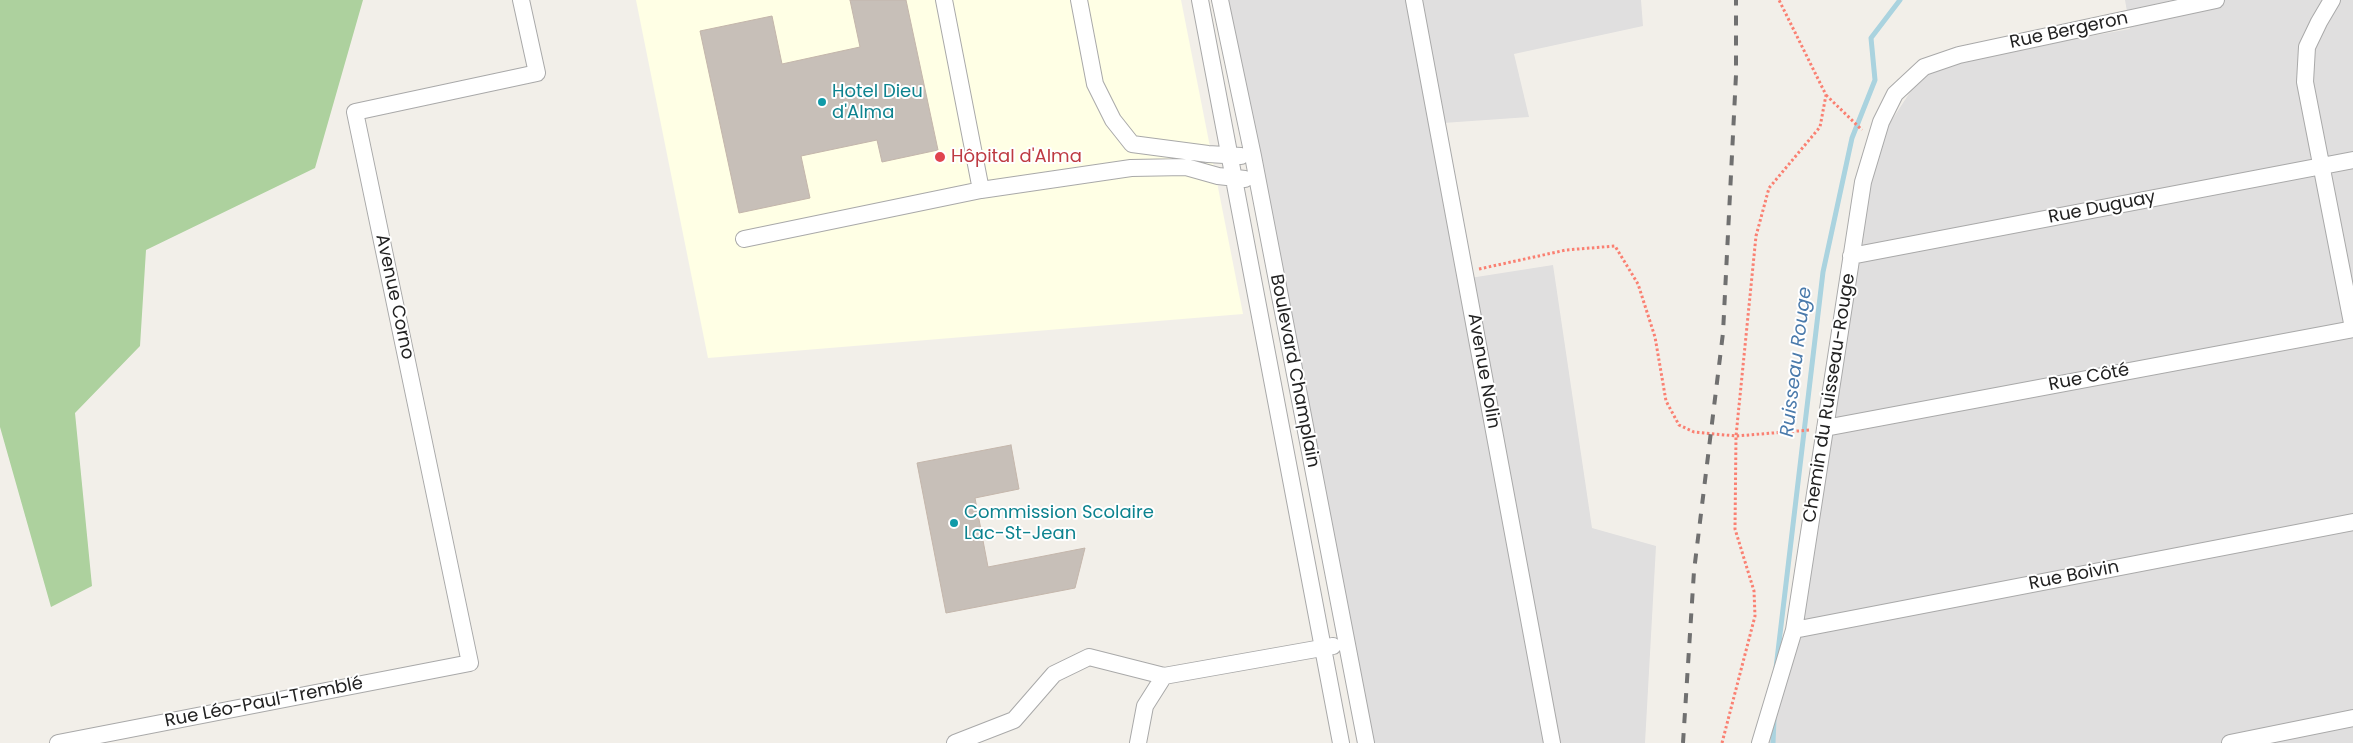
<!DOCTYPE html>
<meta charset="utf-8">
<style>
body{margin:0}
canvas{display:block;background:#f2efe9}
</style>
<canvas width="2353" height="743"></canvas>
<script>
const ctx = document.querySelector('canvas').getContext('2d');
ctx.lineJoin = 'round';
function fill(path, color) {
  ctx.fillStyle = color;
  ctx.fill(path, 'evenodd');
}
function poly(rows) {
  const path = new Path2D();
  for (const r of rows) {
    path.moveTo(r[0], r[1]);
    for (let i = 2; i < r.length; i += 2) path.lineTo(r[i], r[i + 1]);
  }
  return path;
}
function trace(path, color, width, dash) {
  ctx.strokeStyle = color;
  ctx.lineWidth = width;
  ctx.lineCap = dash ? 'butt' : 'round';
  ctx.setLineDash(dash || []);
  ctx.stroke(path);
}
function drawText(font, color, halo, rows, align = 'center') {
  ctx.font = font + ' Poppins,sans-serif';
  ctx.lineWidth = 4;
  ctx.setLineDash([]);
  ctx.textBaseline = 'middle';
  ctx.strokeStyle = halo;
  ctx.fillStyle = color;
  for (const [text, x, y, turn = 0] of rows) {
    ctx.save();
    ctx.translate(x, y);
    ctx.rotate((+turn || 0) * Math.PI / 180);
    ctx.textAlign = isNaN(turn) ? turn : align;
    if (halo) ctx.strokeText(text, 0, 0);
    ctx.fillText(text, 0, 0);
    ctx.restore();
  }
}
fill(poly([
 [1228,0,1641,0,1643,26,1514,54,1529,117,1443,123,1470,278,1553,265,1592,528,1656,546,1645,743,1374,743],
 [2125,0,2353,0,2353,743,1760,743,1794,635,1852,262,1880,138,1922,74,1951,61,2130,29]
]), '#e0dfdf');
fill(poly([
 [636,0,1181,0,1243,314,708,358]
]), '#ffffe5');
fill(poly([
 [0,0,363,0,315,168,146,250,140,346,75,413,92,586,51,607,0,427]
]), '#add19e');
trace(poly([
 [1776,668,1823,272,1852,138,1875,80,1871,38,1900,0],
 [1773,743,1774,719]
]), '#aad3df', 5);
const building = poly([
 [850,0,906,0,938,150,882,162,877,140,801,156,810,198,739,213,700,31,772,16,782,64,860,47,850,0],
 [1011,445,1019,489,975,498,988,567,1085,548,1075,588,946,613,917,463,1011,445]
]);
fill(building, '#c7bfb8');
trace(building, '#c4b6ab', 1);
const minor = poly([
 [944,0,981,190,1131,168,1186,167,1218,176,1245,179],
 [1079,0,1095,84,1113,120,1132,144,1208,154,1241,156],
 [1200,0,1341,743],
 [1220,0,1253,156,1366,743],
 [1414,0,1552,743],
 [2332,0,2319,22,2307,47,2305,82,2353,328],
 [744,239,981,190],
 [1851,256,2353,160],
 [1825,428,2353,329],
 [1794,630,2353,522],
 [58,743,470,663,355,112,537,73,521,0],
 [955,743,1014,720,1054,674,1089,657,1164,676],
 [1138,743,1145,706,1164,676,1333,646],
 [1760,743,1794,630,1863,182,1881,122,1895,94,1924,67,1959,55,2216,0],
 [2230,743,2353,718]
]);
trace(minor, '#a9a9a9', 18);
trace(poly([
 [1826,95,1862,130],
 [1479,269,1566,250,1615,246,1638,284,1655,337,1666,401,1679,425,1694,432,1736,436,1810,430],
 [1722,743,1755,616,1754,591,1735,529,1736,436,1756,236,1769,188,1820,127,1826,95,1779,0]
]), '#fa8072', 3, [2.5, 2.5]);
trace(minor, '#fff', 16);
trace(poly([
 [1683,743,1694,571,1723,333,1736,75,1736,0]
]), '#707070', 4, [10, 10]);
for (const [x, y, r, color] of [
 [822,102,5,"#0f9aa8"],
 [940,157,6,"#e0444e"],
 [954,523,5,"#0f9aa8"]
]) {
  const dot = new Path2D();
  dot.arc(x, y, r, 0, 2 * Math.PI);
  ctx.fillStyle = color;
  ctx.fill(dot);
  trace(dot, '#fff', 2);
}
drawText('18px', '#222', '#fff', [
 ["Rue Bergeron",2069,31,-12],
 ["Rue Duguay",2102,208,-11],
 ["Avenue Corno",394,297,78],
 ["Boulevard Champlain",1294,371,79],
 ["Avenue Nolin",1483,371,80],
 ["Rue Côté",2089,378,-11],
 ["Chemin du Ruisseau-Rouge",1830,398,-81],
 ["Rue Boivin",2074,576,-11],
 ["Rue Léo-Paul-Tremblé",264,703,-11]
]);
drawText('18px', '#0d838f', '#fff', [
 ["Hotel Dieu",832,92],
 ["d'Alma",832,113],
 ["Commission Scolaire",964,513],
 ["Lac-St-Jean",964,534]
], 'left');
drawText('18px', '#be3a42', '#fff', [
 ["Hôpital d'Alma",951,157]
], 'left');
drawText('italic 19px', '#4a7aab', '#fff', [
 ["Ruisseau Rouge",1797,362,-83]
]);
</script>
